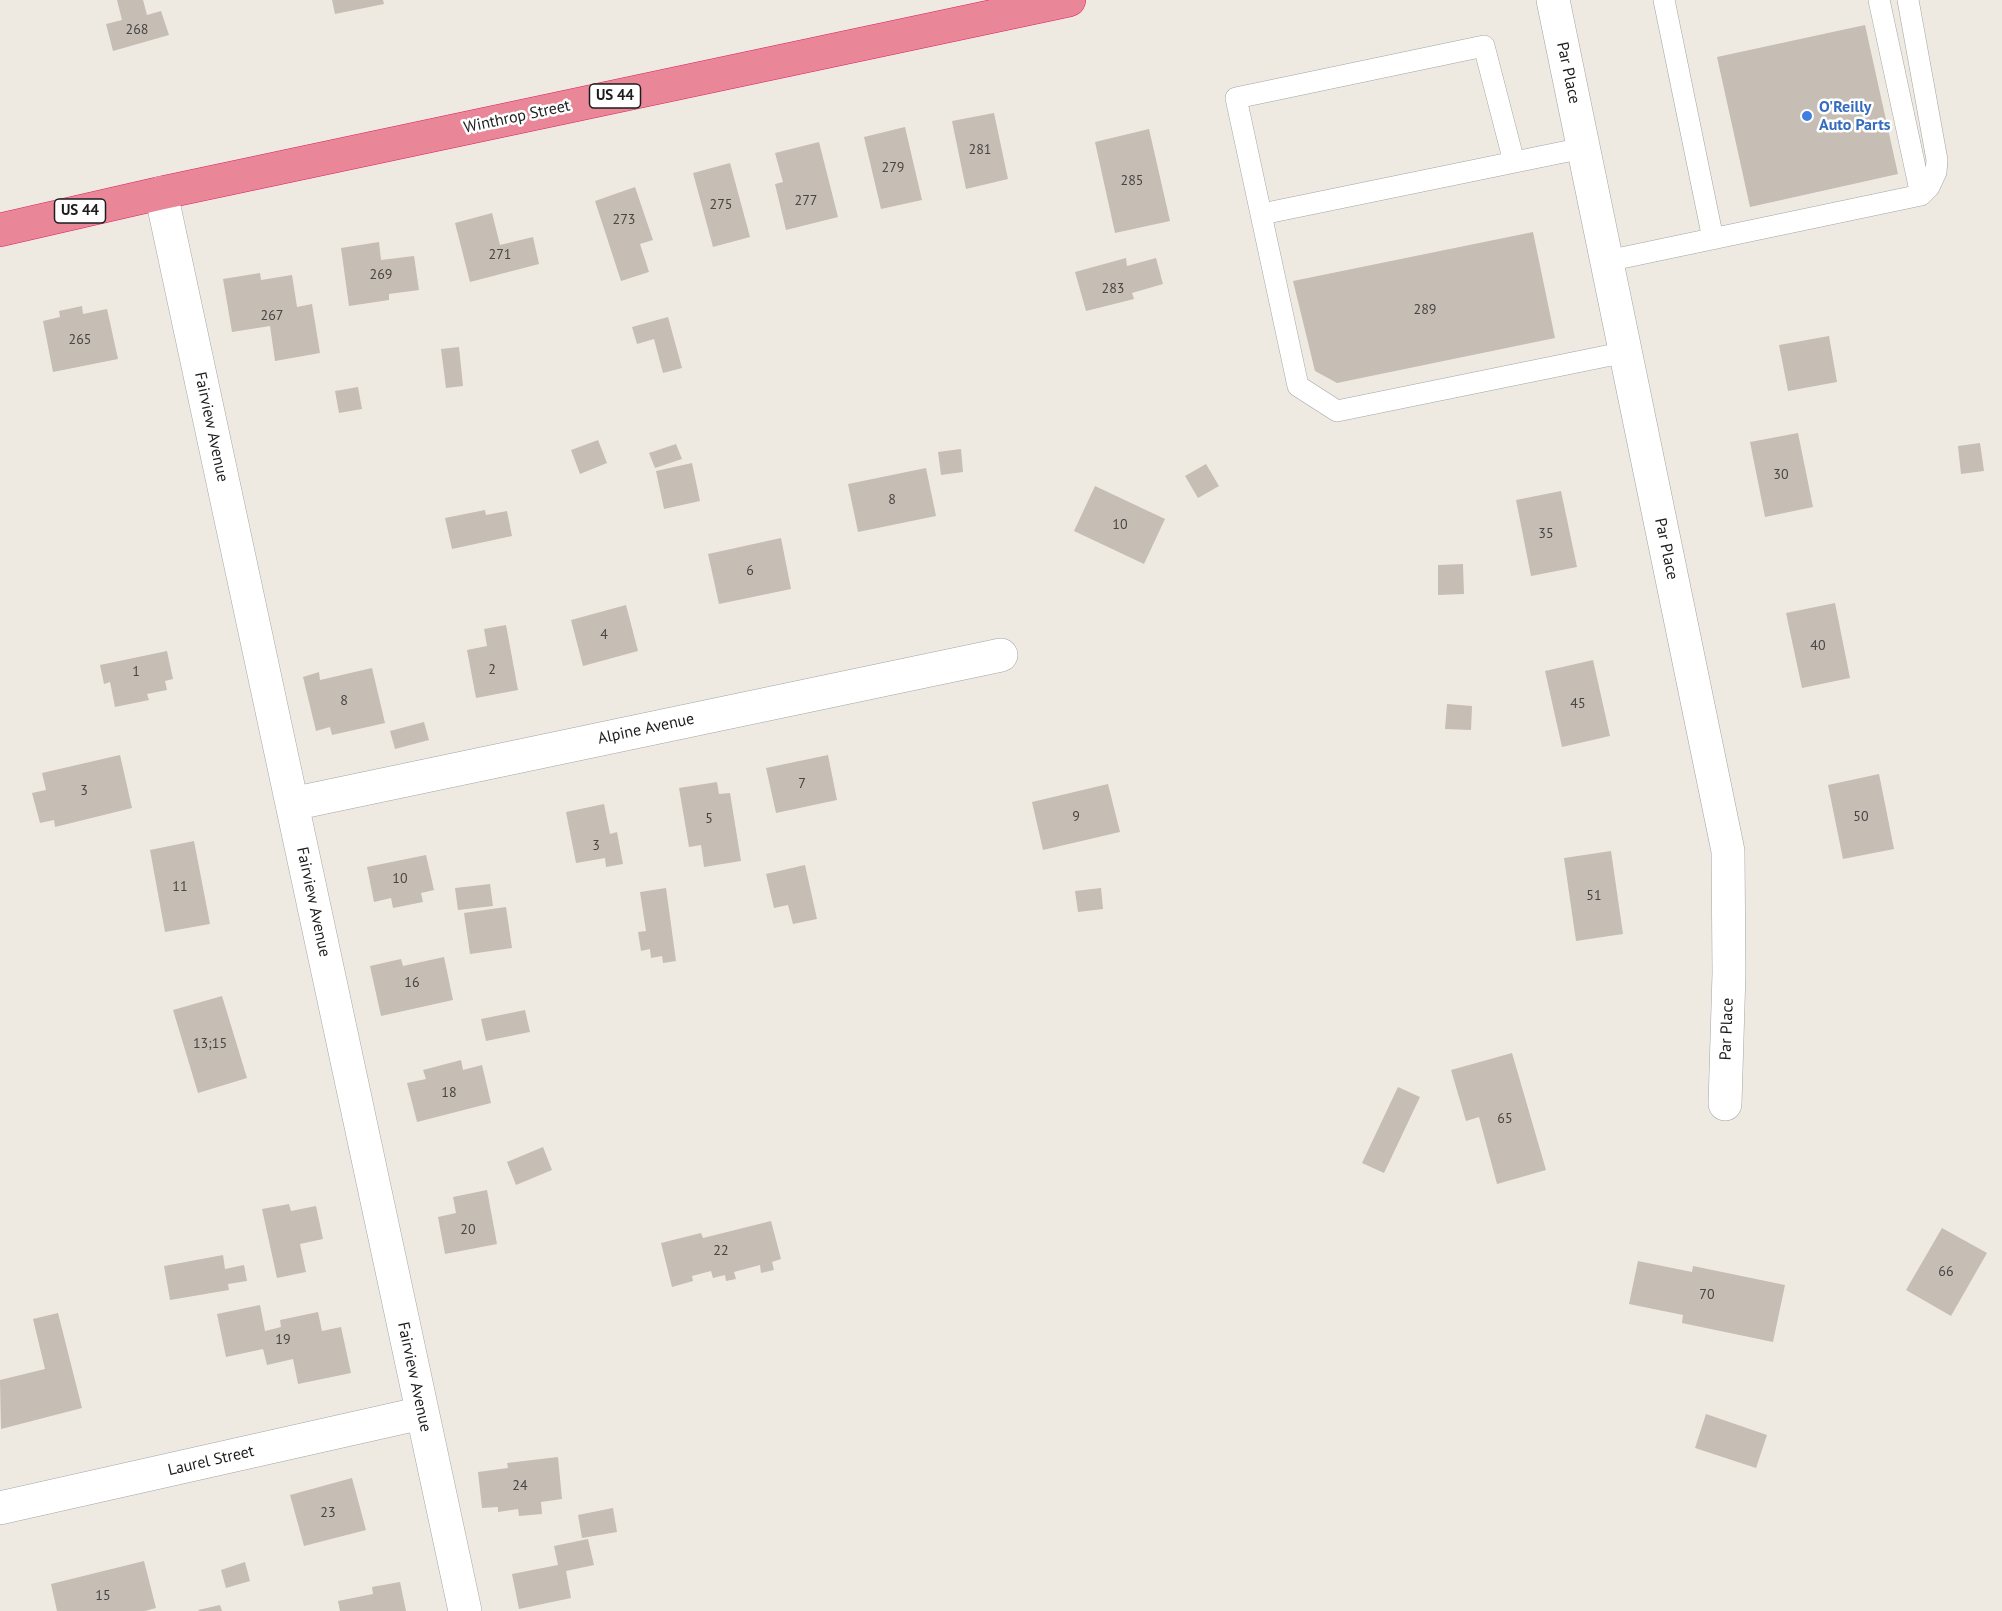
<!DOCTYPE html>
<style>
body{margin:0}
canvas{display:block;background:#eeeae2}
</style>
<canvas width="2002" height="1611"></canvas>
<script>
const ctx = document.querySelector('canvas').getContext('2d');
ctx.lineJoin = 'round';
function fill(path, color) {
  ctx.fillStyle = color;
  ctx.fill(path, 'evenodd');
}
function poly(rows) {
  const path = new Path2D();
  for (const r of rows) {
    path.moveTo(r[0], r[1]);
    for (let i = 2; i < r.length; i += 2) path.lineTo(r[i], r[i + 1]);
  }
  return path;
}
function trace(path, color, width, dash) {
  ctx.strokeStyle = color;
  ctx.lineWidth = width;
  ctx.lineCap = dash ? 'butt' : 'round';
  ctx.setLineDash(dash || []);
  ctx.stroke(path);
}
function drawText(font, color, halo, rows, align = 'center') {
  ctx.font = font + ' "PT Sans",sans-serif';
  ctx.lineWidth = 5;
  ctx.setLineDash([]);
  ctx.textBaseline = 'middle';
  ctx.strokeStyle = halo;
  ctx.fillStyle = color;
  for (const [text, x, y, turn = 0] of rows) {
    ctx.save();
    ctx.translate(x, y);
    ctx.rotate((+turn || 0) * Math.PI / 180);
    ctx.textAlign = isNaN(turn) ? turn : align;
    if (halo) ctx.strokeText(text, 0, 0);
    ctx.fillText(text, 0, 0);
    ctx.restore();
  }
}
fill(poly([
 [117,0,143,0,147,15,161,11,169,35,113,51,106,24,122,20],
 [332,0,383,0,384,4,335,14],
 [1865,25,1898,174,1750,207,1717,57],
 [994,113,1008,179,966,189,952,121],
 [905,127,922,200,881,209,864,137],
 [1149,129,1170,221,1115,233,1095,142],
 [819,142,838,217,786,230,775,184,783,182,775,153],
 [730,163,750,237,713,247,693,173],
 [635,187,653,240,640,244,649,272,621,281,595,201],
 [492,213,500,245,533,237,539,264,470,282,455,223],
 [1533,232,1555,338,1337,383,1315,371,1293,281],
 [379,242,381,260,414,256,419,290,389,294,389,300,349,306,341,248],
 [1126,258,1127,266,1156,258,1163,284,1132,293,1134,299,1086,311,1075,272],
 [260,273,261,280,292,275,297,307,312,304,320,353,275,361,270,326,232,332,223,279],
 [82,306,83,314,107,309,118,359,53,372,43,321,60,317,59,311],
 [668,317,682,368,663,373,654,339,637,344,632,327],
 [1829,336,1837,382,1788,391,1779,345],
 [459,347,463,386,446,388,441,349],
 [358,387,362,409,339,413,335,391],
 [1798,433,1813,507,1765,517,1750,442],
 [598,440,607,463,580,474,571,450],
 [1980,443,1984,471,1961,474,1958,446],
 [676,444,682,459,655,468,649,453],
 [961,449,963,472,941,475,938,452],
 [692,463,700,501,664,509,656,471],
 [1206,464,1219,486,1198,498,1185,476],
 [926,468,936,516,858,532,848,484],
 [1095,486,1165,519,1144,564,1074,531],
 [1561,491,1577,567,1531,576,1516,500],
 [485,510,486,515,507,511,512,536,452,549,445,518],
 [781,538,791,589,719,604,708,554],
 [1463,564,1464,594,1438,595,1438,565],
 [1835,603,1850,678,1802,688,1786,613],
 [626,605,638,651,583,666,571,620],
 [506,625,518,690,476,698,467,650,487,646,484,629],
 [167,651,173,679,165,681,167,690,147,694,149,700,115,707,110,682,104,684,100,665],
 [1593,660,1610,736,1562,747,1545,671],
 [372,668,385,723,332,735,330,727,316,731,303,677,319,672,320,680],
 [1447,704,1472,706,1471,730,1445,729],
 [424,722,429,740,395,749,390,731],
 [120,755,132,808,55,827,54,820,40,823,32,793,46,790,42,773],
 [828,755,837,800,776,813,766,768],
 [1879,774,1894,849,1843,859,1828,785],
 [717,782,719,794,730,793,741,861,704,867,701,845,689,847,679,788],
 [1108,784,1120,832,1043,850,1032,802],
 [604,804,610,834,617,832,623,864,606,867,605,858,576,863,566,812],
 [194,841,210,924,165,932,150,850],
 [1611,851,1623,934,1576,941,1564,858],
 [426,855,434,890,421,893,423,902,393,908,391,898,374,902,367,867],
 [805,865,817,919,793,924,788,905,774,908,766,874],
 [490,884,493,906,458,910,455,888],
 [666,888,676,961,663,963,662,956,651,958,650,949,641,951,638,932,646,931,640,892],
 [1101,888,1103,909,1078,912,1075,891],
 [506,907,512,948,470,954,464,913],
 [444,957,453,1000,381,1016,370,966,401,959,403,966],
 [222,996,247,1078,198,1093,173,1010],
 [525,1010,530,1032,486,1041,481,1019],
 [1512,1053,1546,1170,1497,1184,1479,1117,1466,1121,1451,1070],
 [461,1060,463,1070,482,1065,491,1103,417,1122,407,1083,426,1079,423,1070],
 [1398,1087,1420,1097,1384,1173,1362,1163],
 [543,1147,552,1170,516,1185,507,1162],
 [487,1190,497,1244,445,1254,438,1217,456,1213,453,1197],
 [289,1204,291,1211,316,1206,323,1239,300,1244,306,1272,277,1278,262,1209],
 [771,1221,781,1259,772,1262,774,1270,761,1273,760,1265,734,1272,736,1279,726,1281,725,1275,713,1278,711,1271,692,1276,693,1281,672,1287,661,1243,701,1233,703,1238],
 [1942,1228,1987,1253,1951,1316,1906,1290],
 [223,1255,225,1269,244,1265,247,1281,228,1284,229,1290,170,1300,164,1266],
 [1638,1261,1692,1272,1693,1266,1785,1285,1773,1342,1682,1323,1683,1315,1629,1304],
 [260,1305,265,1331,281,1327,280,1320,318,1312,322,1331,341,1327,351,1373,298,1384,293,1359,267,1365,263,1349,226,1357,217,1314],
 [58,1313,82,1408,1,1429,0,1380,45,1369,33,1319],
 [1706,1414,1767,1435,1756,1468,1695,1448],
 [558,1457,562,1499,541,1502,542,1514,519,1516,518,1509,498,1512,498,1507,482,1508,478,1472,508,1468,507,1463],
 [352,1478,366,1530,304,1546,290,1495],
 [613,1508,617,1532,582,1538,578,1515],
 [588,1539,594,1565,566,1571,571,1598,519,1609,512,1574,558,1565,554,1546],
 [144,1561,156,1608,145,1611,57,1611,51,1584],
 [245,1562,250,1581,226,1588,221,1570],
 [400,1582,406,1611,340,1611,338,1601,373,1594,372,1587],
 [220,1605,222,1611,199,1611,198,1610]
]), '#c6bdb5');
const lane = poly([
 [1664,0,1713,239],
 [1879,0,1921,195],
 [1514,162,1484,46,1236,98,1298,386,1337,411,1626,352],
 [1262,214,1583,148],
 [1607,261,1921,195,1929,187,1936,172,1937,160,1908,0]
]);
const street = poly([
 [1553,0,1728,851,1729,973,1725,1104],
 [161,193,465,1611],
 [292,804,1001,655],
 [0,1508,422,1413]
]);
const highway = poly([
 [0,230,161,193,1069,0]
]);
trace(lane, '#a4a4a4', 22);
trace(street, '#a4a4a4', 34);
trace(highway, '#dd1f60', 34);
trace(lane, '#fff', 21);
trace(street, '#fff', 33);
trace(highway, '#e98799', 33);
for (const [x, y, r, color] of [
 [1807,116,6,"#3f7fe0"]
]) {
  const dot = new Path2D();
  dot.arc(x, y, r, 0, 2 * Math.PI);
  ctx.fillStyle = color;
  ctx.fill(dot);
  trace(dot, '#fff', 2);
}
drawText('14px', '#474543', null, [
 ["268",137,30],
 ["281",980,150],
 ["279",893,168],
 ["285",1132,181],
 ["277",806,201],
 ["275",721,205],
 ["273",624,220],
 ["271",500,255],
 ["269",381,275],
 ["283",1113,289],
 ["289",1425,310],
 ["267",272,316],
 ["265",80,340],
 ["30",1781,475],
 ["8",892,500],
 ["10",1120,525],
 ["35",1546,534],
 ["6",750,571],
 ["4",604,635],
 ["40",1818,646],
 ["2",492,670],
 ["1",136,672],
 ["8",344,701],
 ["45",1578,704],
 ["7",802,784],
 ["3",84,791],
 ["9",1076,817],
 ["50",1861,817],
 ["5",709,819],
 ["3",596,846],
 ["10",400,879],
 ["11",180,887],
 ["51",1594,896],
 ["16",412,983],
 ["13;15",210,1044],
 ["18",449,1093],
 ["65",1505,1119],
 ["20",468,1230],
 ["22",721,1251],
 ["66",1946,1272],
 ["70",1707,1295],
 ["19",283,1340],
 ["24",520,1486],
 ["23",328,1513],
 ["15",103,1596]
]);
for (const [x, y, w] of [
 [615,96,51],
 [80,211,51]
]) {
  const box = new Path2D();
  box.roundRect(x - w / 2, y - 12, w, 24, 4.5);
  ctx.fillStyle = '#fff';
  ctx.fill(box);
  trace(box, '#1d1d1d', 1.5);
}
drawText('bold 15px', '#1d1d1d', null, [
 ["US 44",615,96],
 ["US 44",80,211]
]);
drawText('16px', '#1d1d1d', '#fff', [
 ["Par Place",1568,73,78],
 ["Winthrop Street",517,117,-12],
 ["Fairview Avenue",211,427,78],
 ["Par Place",1666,549,78],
 ["Alpine Avenue",646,729,-12],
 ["Fairview Avenue",313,902,78],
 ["Par Place",1727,1029,-88],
 ["Fairview Avenue",414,1377,78],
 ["Laurel Street",211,1461,-13]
]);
drawText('bold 16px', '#366cbe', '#fff', [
 ["O'Reilly",1819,107],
 ["Auto Parts",1819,125]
], 'left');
</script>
